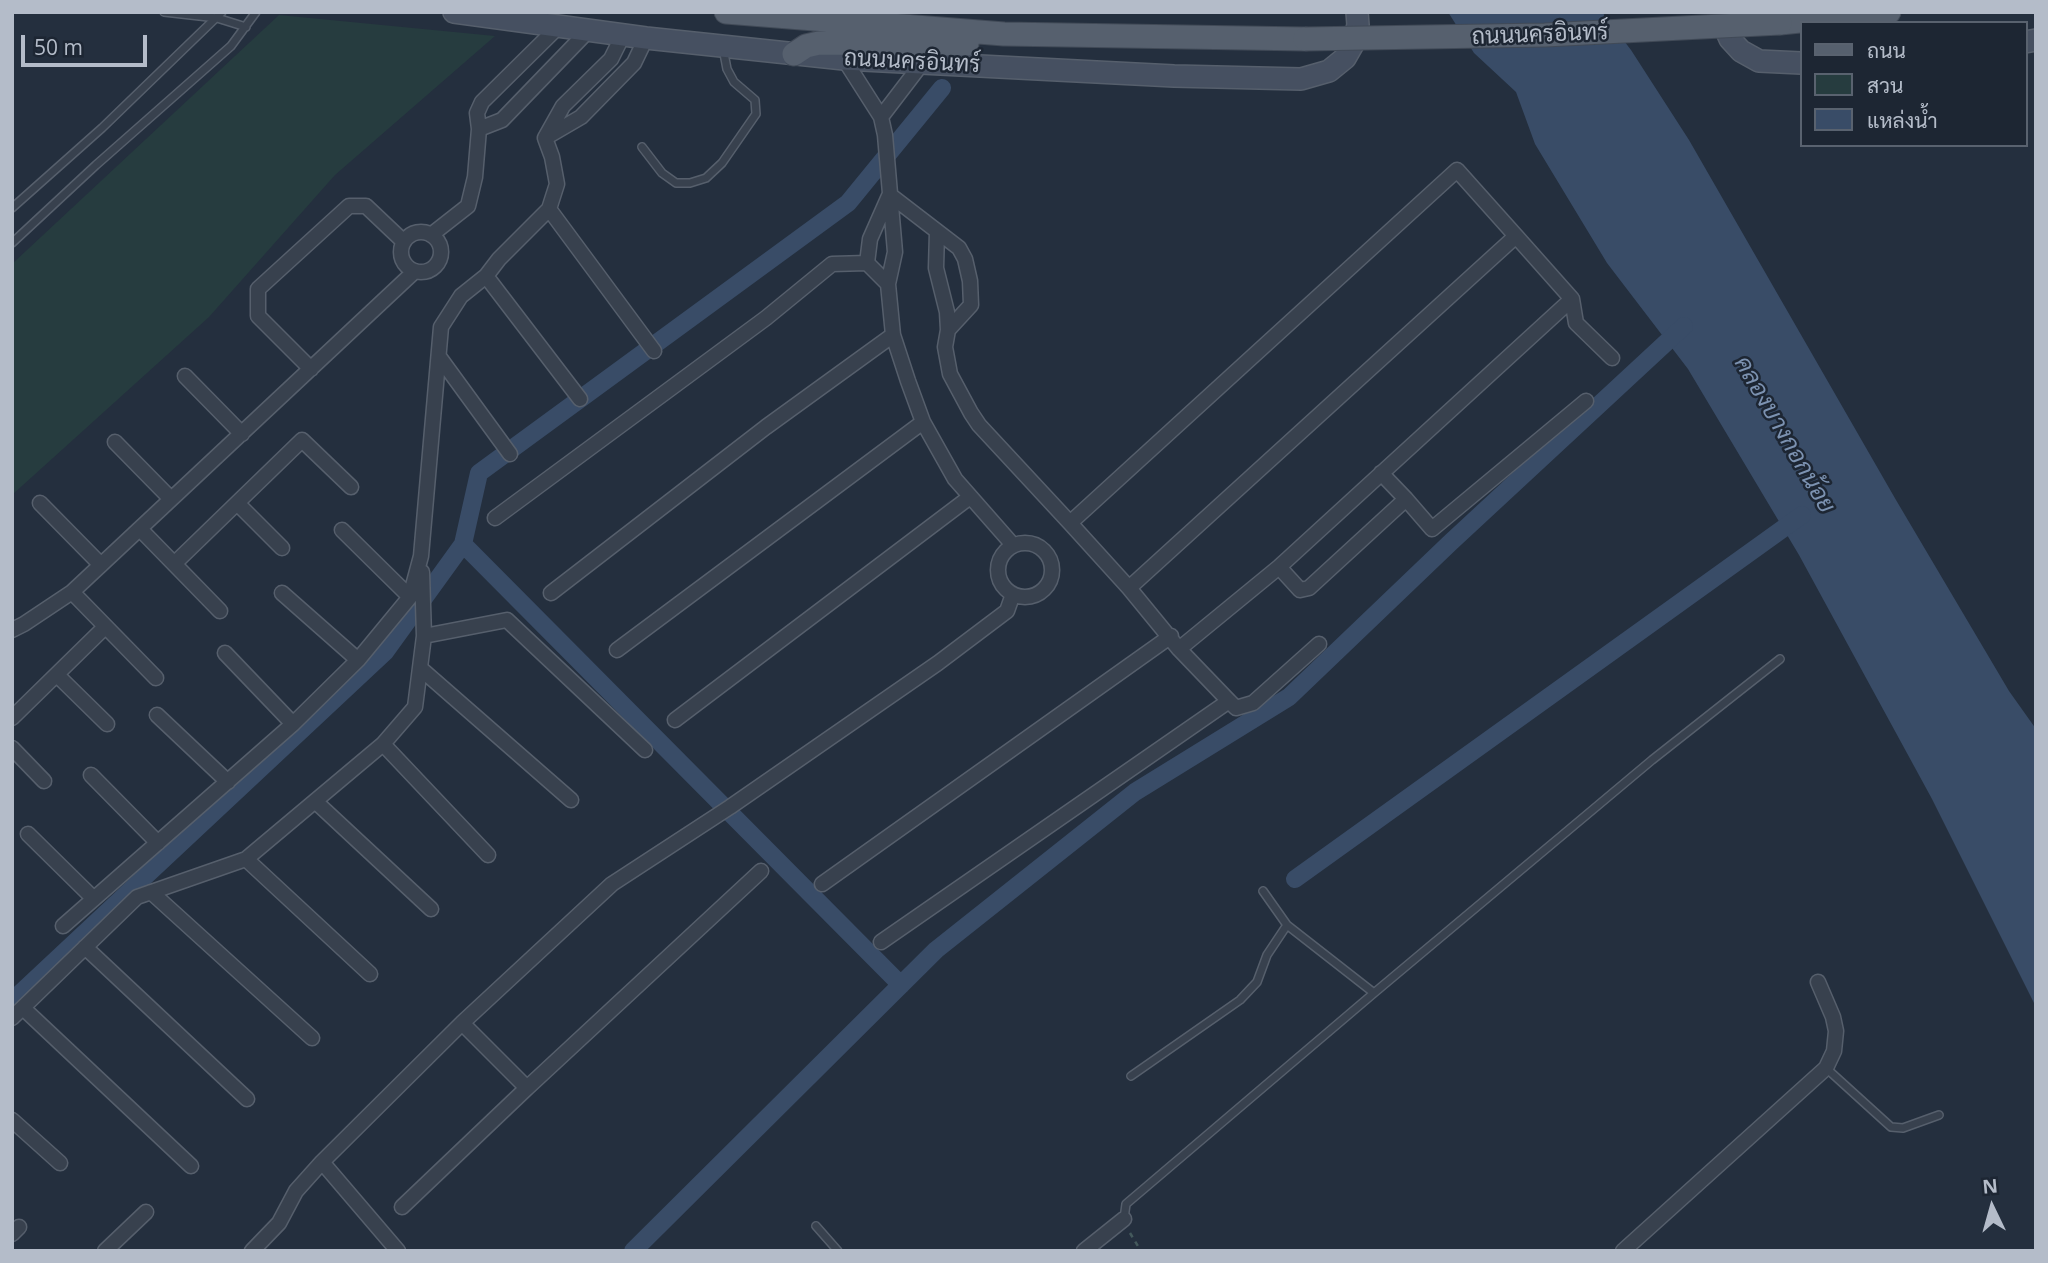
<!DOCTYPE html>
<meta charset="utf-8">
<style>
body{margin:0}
#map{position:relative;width:2048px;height:1263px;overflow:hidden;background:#242f3e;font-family:"Open Sans",Sarabun,sans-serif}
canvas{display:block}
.frame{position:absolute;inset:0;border:14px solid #b4bcc9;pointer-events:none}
.legend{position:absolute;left:1800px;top:21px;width:228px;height:126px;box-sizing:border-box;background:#1d2633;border:2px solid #59626f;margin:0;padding:9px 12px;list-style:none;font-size:21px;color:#b4bcc9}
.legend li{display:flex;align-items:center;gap:14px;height:35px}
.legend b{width:35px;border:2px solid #59626f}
.north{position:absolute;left:1957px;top:1172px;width:70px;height:70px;-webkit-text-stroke:5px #1d2633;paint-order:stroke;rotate:355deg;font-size:19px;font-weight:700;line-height:28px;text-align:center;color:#b4bcc9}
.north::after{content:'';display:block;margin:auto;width:24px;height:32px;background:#b4bcc9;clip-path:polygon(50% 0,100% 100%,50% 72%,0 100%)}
.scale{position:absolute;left:21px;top:35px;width:126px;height:32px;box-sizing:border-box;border:4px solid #b4bcc9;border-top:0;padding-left:9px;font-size:21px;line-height:24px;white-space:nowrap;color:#b4bcc9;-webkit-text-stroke:5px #1d2633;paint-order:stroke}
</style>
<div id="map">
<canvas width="2048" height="1263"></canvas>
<div class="frame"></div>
<ul class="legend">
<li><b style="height:9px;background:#56606e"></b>ถนน</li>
<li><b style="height:19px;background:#263c3f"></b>สวน</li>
<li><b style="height:19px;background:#394c67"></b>แหล่งน้ำ</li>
</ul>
<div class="north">N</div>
<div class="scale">50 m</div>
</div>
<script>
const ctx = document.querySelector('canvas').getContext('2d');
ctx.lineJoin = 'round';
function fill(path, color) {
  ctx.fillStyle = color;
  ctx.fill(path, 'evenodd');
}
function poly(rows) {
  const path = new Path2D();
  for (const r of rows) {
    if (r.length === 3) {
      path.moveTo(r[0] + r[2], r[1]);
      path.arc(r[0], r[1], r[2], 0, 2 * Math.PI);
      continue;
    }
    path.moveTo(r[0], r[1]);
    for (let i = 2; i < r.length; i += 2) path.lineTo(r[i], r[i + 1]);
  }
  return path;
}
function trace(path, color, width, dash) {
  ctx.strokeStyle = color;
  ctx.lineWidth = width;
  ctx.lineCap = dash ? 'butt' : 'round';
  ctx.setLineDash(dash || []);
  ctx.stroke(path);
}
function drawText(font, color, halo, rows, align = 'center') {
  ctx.font = font + ' "Open Sans",Sarabun,sans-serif';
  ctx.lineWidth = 5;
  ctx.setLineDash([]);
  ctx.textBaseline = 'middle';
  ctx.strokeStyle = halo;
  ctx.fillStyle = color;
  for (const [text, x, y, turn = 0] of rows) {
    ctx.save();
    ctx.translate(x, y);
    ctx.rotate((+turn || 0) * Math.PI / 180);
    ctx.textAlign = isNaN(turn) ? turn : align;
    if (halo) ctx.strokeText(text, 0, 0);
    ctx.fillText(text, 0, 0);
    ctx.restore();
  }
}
fill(poly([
 [279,15,495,36,335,175,209,317,12,495,12,264]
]), '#263c3f');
fill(poly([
 [1448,12,1602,12,1631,50,1689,140,1896,500,2009,691,2036,729,2036,1007,1932,799,1799,555,1688,369,1607,263,1535,144,1516,92,1474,53]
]), '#394c67');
trace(poly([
 [463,544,901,985],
 [1295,879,1802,515],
 [12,1001,385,652,463,544,479,473,848,203,942,88],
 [633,1251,936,950,1135,792,1289,697,1451,542,1684,326]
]), '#394c67', 18);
const lane = poly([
 [164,12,217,18,246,27],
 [642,147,662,173,676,183,690,183,706,178,722,163,756,114,755,100,734,82,727,69,723,48],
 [12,208,102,128,222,12],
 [12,243,96,165,231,46,256,12],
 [1263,891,1287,925,1374,993],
 [1826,1068,1891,1127,1903,1128,1939,1115],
 [1131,1076,1240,1000,1257,982,1267,955,1287,925],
 [1124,1219,1126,1204,1374,993,1652,760,1780,659],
 [816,1226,838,1251]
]);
const street = poly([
 [558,27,482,102,477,113,479,129,502,120,588,31],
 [844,59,881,117,885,135,895,252,888,284,893,335,908,381,923,422,955,479,1013,545],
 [881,117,923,62],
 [545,138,581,117,634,63,646,38],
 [890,195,959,248,965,259,970,281,971,305,948,330],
 [549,209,654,351],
 [421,252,20],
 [431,235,468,206,475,177,479,129],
 [867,263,870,239,889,196],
 [486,276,580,399],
 [1572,299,1576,323,1612,358],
 [440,358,510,454],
 [311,369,258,316,258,289,349,206,366,206,404,242],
 [185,376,242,434],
 [115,442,171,499],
 [1406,499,1432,529,1586,401],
 [40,503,101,565],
 [237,503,282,548],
 [495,518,766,318,832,264,867,263,888,284],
 [1070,523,1457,170,1516,236,1129,588],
 [140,529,220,611],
 [342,530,410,597],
 [1025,570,27],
 [174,564,302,440,351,487],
 [1279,567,1300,590,1309,588,1406,499,1381,473],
 [72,592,156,678],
 [282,593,358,660],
 [551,593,766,427,893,335],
 [12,630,24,624,72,592,415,271],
 [424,636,507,620,645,750],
 [1179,649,1279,567,1572,299,1516,236],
 [617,650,923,422],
 [225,653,293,724],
 [420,668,571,800],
 [57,675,107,724],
 [1229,701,1236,708,1253,703,1319,644],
 [157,715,228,782],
 [12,718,105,627],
 [675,720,970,497],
 [383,744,488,855],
 [12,748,44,781],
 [91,775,158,843],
 [316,802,431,909],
 [28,834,93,898],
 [246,859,370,974],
 [822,884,1171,636],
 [151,892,312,1038],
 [63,926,293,724,358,660,410,597,421,556,441,327,461,296,486,276,499,259,549,209,557,184,552,157,545,138,563,106,611,59,623,35],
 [881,942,1229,701,1179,649,1129,588,1070,523,979,425,971,413,950,374,945,347,948,330,947,312,936,268,937,232],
 [85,947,247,1099],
 [23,1008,191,1166],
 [12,1018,137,897,246,859,383,744,415,707,424,636,422,572],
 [527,1088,761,871],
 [12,1120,60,1163],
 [322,1162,398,1251],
 [402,1207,527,1088,462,1023],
 [12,1234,19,1227],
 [105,1251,146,1212],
 [252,1251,279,1223,296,1191,322,1162,462,1023,612,884,730,807,938,663,1007,611,1013,594],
 [1084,1251,1124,1219],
 [1623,1251,1826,1068,1834,1051,1836,1031,1833,1017,1818,982]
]);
const secondary = poly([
 [454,12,646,38,844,59,1174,76,1301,79,1329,71,1345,58,1353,44,1358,25,1357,12],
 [1722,12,1722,21,1730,39,1741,51,1759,61,1801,63],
 [2025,42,2036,40]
]);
const primary = poly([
 [726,12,1004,34,1305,39],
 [1780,23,1889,12],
 [794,54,806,46,819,43,967,44]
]);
trace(lane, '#565f6c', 10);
trace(street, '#565f6c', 17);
trace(secondary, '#565f6c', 24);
trace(primary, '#414a57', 25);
trace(poly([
 [1130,1233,1141,1251]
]), '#44595c', 2.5, [5, 5]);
trace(lane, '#38414e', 7);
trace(street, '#38414e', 14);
trace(secondary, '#465061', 21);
trace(primary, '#56606e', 23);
const primaryBridge = poly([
 [1305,39,1545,35,1780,23]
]);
trace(primaryBridge, '#414a57', 25, []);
trace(primaryBridge, '#56606e', 23);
drawText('23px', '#b4bcc9', '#1d2633', [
 ["ถนนนครอินทร์",1540,35,-2],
 ["ถนนนครอินทร์",912,62,3]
]);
drawText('italic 24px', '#7c92b1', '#1d2633', [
 ["คลองบางกอกน้อย",1784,435,60]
]);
</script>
